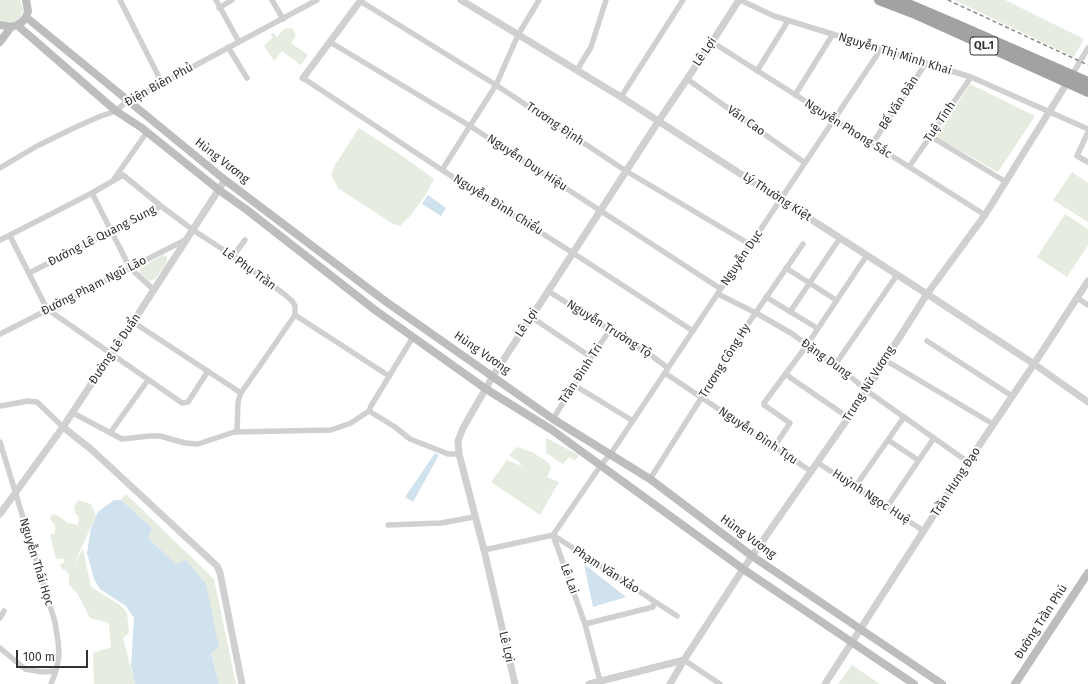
<!DOCTYPE html>
<meta charset="utf-8">
<style>
body{margin:0}
#map{position:relative;width:1088px;height:684px;overflow:hidden;background:#fff;font-family:"Fira Sans",sans-serif}
canvas{display:block}
.scale{position:absolute;left:16px;top:650px;width:72px;height:18px;box-sizing:border-box;border:2px solid #333;border-top:0;padding-left:5px;font-size:12px;line-height:14px;white-space:nowrap;color:#333;-webkit-text-stroke:3px #fff;paint-order:stroke}
</style>
<div id="map">
<canvas width="1088" height="684"></canvas>
<div class="scale">100 m</div>
</div>
<script>
const ctx = document.querySelector('canvas').getContext('2d');
ctx.lineJoin = 'round';
function fill(path, color) {
  ctx.fillStyle = color;
  ctx.fill(path, 'evenodd');
}
function poly(rows) {
  const path = new Path2D();
  for (const r of rows) {
    path.moveTo(r[0], r[1]);
    for (let i = 2; i < r.length; i += 2) path.lineTo(r[i], r[i + 1]);
  }
  return path;
}
function trace(path, color, width, dash) {
  ctx.strokeStyle = color;
  ctx.lineWidth = width;
  ctx.lineCap = dash ? 'butt' : 'round';
  ctx.setLineDash(dash || []);
  ctx.stroke(path);
}
function drawText(font, color, halo, rows, align = 'center') {
  ctx.font = font + ' "Fira Sans",sans-serif';
  ctx.lineWidth = 4;
  ctx.setLineDash([]);
  ctx.textBaseline = 'middle';
  ctx.strokeStyle = halo;
  ctx.fillStyle = color;
  for (const [text, x, y, turn = 0] of rows) {
    ctx.save();
    ctx.translate(x, y);
    ctx.rotate((+turn || 0) * Math.PI / 180);
    ctx.textAlign = isNaN(turn) ? turn : align;
    if (halo) ctx.strokeText(text, 0, 0);
    ctx.fillText(text, 0, 0);
    ctx.restore();
  }
}
fill(poly([
 [0,0,20,0,23,9,20,18,12,23,2,22,0,20],
 [954,0,1005,0,1084,39,1074,57],
 [292,28,296,35,291,43,308,55,301,65,282,51,274,61,264,46,272,38,271,34,274,33,277,37,284,29],
 [970,84,1035,116,998,172,936,137],
 [359,128,401,155,434,179,425,196,410,216,400,226,393,224,338,188,331,175,335,165],
 [1072,172,1088,183,1088,222,1053,200],
 [1065,214,1088,229,1088,245,1067,277,1037,257],
 [163,255,167,257,167,262,155,279,149,281,140,273,140,268],
 [546,438,579,455,575,461,569,457,563,464,546,453],
 [517,447,532,452,549,463,551,468,547,477,559,482,540,515,491,482,507,460,522,466,519,462,509,455],
 [126,494,214,579,236,684,219,684,211,653,176,564,148,538,152,528,121,500],
 [78,500,91,504,96,516,73,566,83,549,91,587,120,605,127,613,129,633,123,638,135,684,94,684,93,653,111,647,109,623,90,618,77,593,69,585,69,574,65,569,62,570,60,564,65,563,63,558,56,559,50,535,55,533,55,525,50,519,53,514,59,516,68,523,78,525,79,517,75,513,74,507],
 [852,665,880,684,838,684]
]), '#e6ecdf');
fill(poly([
 [428,195,446,208,441,216,422,204],
 [435,453,439,455,413,502,405,497],
 [114,500,121,500,152,528,148,538,176,564,186,560,206,584,219,647,211,653,219,684,135,684,131,666,134,618,126,606,100,589,94,579,87,553,91,528,98,512],
 [584,564,626,597,593,607]
]), '#cfe2ee');
trace(poly([
 [120,0,162,83],
 [216,0,239,42],
 [272,0,283,19],
 [740,0,774,16,971,77,1088,129],
 [360,1,496,85,626,171,751,245],
 [219,8,232,0],
 [330,42,470,126,721,289],
 [712,42,985,215],
 [228,47,247,78],
 [577,70,591,47,606,0],
 [757,71,788,21],
 [1072,75,1088,48],
 [303,78,442,170,573,253,693,331],
 [687,79,805,163],
 [795,95,833,34],
 [621,97,683,0],
 [1088,132,1077,156,1088,162],
 [930,136,1006,182],
 [872,144,926,63],
 [909,167,971,77],
 [0,168,37,146,78,126,101,116,116,111,127,101,157,86,317,0],
 [442,170,496,85,518,35,539,0],
 [114,179,147,132],
 [92,193,130,268,154,290],
 [10,236,47,309,182,403,188,402,208,371],
 [0,240,92,193,123,175,161,206],
 [233,256,245,240],
 [786,268,836,300],
 [29,273,161,206,193,230,233,256,284,294,292,301,295,306,295,315],
 [548,291,652,356,668,368],
 [718,294,756,313,791,333,851,377,867,391,968,462],
 [766,297,817,328],
 [1077,298,1088,305],
 [790,312,840,238],
 [295,315,389,376],
 [531,317,591,357],
 [133,322,241,393],
 [0,334,187,239],
 [927,341,1012,396],
 [885,360,993,424],
 [835,365,897,275],
 [665,373,812,472],
 [785,374,849,418],
 [574,385,633,421],
 [0,406,28,401,37,402,63,427],
 [369,411,395,427,410,439,448,454,459,454],
 [369,411,371,406,413,337],
 [73,413,122,439,150,436,160,436,185,443,198,444,234,432,331,430,351,423,369,411],
 [553,419,591,357,610,330],
 [237,432,238,402,241,393,295,315],
 [110,433,148,380],
 [888,440,918,460],
 [0,442,55,622,58,641,59,655,56,671,51,684],
 [774,447,790,423,764,405,764,403,807,345,867,255],
 [818,463,924,531],
 [650,479,750,321,803,244],
 [855,487,904,417],
 [887,507,934,438],
 [388,525,441,523,474,517],
 [484,550,553,535,654,601,653,607,585,624],
 [654,601,677,616],
 [0,618,4,611],
 [0,648,25,669,42,672,56,671],
 [684,660,720,684],
 [600,681,585,624,553,535,601,465,612,452,881,49]
]), '#d0d0d0', 5.5);
trace(poly([
 [461,0,621,97,927,294,1034,364,1088,402],
 [303,78,361,0],
 [63,427,92,450,217,566,220,573,242,684],
 [0,514,63,427,120,340,133,322,225,180],
 [515,684,484,550,459,454,458,441,463,428,493,376,658,122,712,42,739,0],
 [589,684,684,660],
 [670,684,684,660,743,569,867,391,885,360,927,294,985,215,1067,83],
 [825,684,968,462,1034,364,1088,281]
]), '#d0d0d0', 7);
trace(poly([
 [26,17,225,180,385,301,553,419,650,479,752,556,942,684],
 [0,25,11,27,17,25,22,22,26,17,28,11,26,0],
 [17,25,116,111,142,128,219,190,247,210,375,310,486,389,552,430,743,569,914,684],
 [0,42,11,27],
 [1015,684,1088,573]
]), '#bdbdbd', 8);
trace(poly([
 [879,0,913,13,1088,92],
 [899,0,958,25,1088,82]
]), '#a2a2a2', 10);
trace(poly([
 [948,0,1088,65]
]), '#888', 1.5, [4, 3]);
for (const [x, y, w] of [
 [984,46,28]
]) {
  const box = new Path2D();
  box.roundRect(x - w / 2, y - 9, w, 18, 3);
  ctx.fillStyle = '#fff';
  ctx.fill(box);
  trace(box, '#333', 1);
}
drawText('bold 11px', '#333', null, [
 ["QL.1",984,46]
]);
drawText('12px', '#333', '#fff', [
 ["Lê Lợi",705,52,-56],
 ["Nguyễn Thị Minh Khai",895,54,17],
 ["Điện Biên Phủ",159,85,-29],
 ["Bế Văn Đàn",899,103,-57],
 ["Văn Cao",746,121,35],
 ["Tuệ Tĩnh",940,122,-56],
 ["Trương Định",555,124,34],
 ["Nguyễn Phong Sắc",848,129,32],
 ["Hùng Vương",222,161,38],
 ["Nguyễn Duy Hiệu",527,163,33],
 ["Lý Thường Kiệt",777,197,33],
 ["Nguyễn Đình Chiểu",498,205,32],
 ["Đường Lê Quang Sung",102,236,-27],
 ["Nguyễn Dục",742,258,-56],
 ["Lê Phụ Trần",249,269,36],
 ["Đường Phạm Ngũ Lão",94,286,-27],
 ["Lê Lợi",527,323,-57],
 ["Nguyễn Trường Tộ",609,329,32],
 ["Đường Lê Duẩn",115,349,-56],
 ["Hùng Vương",482,353,35],
 ["Đặng Dung",826,359,36],
 ["Trương Công Hy",725,361,-58],
 ["Trần Đình Tri",581,374,-57],
 ["Trưng Nữ Vương",869,384,-58],
 ["Nguyễn Đình Tựu",758,436,34],
 ["Trần Hưng Đạo",956,482,-57],
 ["Huỳnh Ngọc Huệ",871,497,33],
 ["Hùng Vương",748,537,36],
 ["Nguyễn Thái Học",36,562,73],
 ["Phạm Văn Xảo",606,570,33],
 ["Lê Lai",569,579,70],
 ["Đường Trần Phú",1041,622,-57],
 ["Lê Lợi",506,647,77]
]);
</script>
